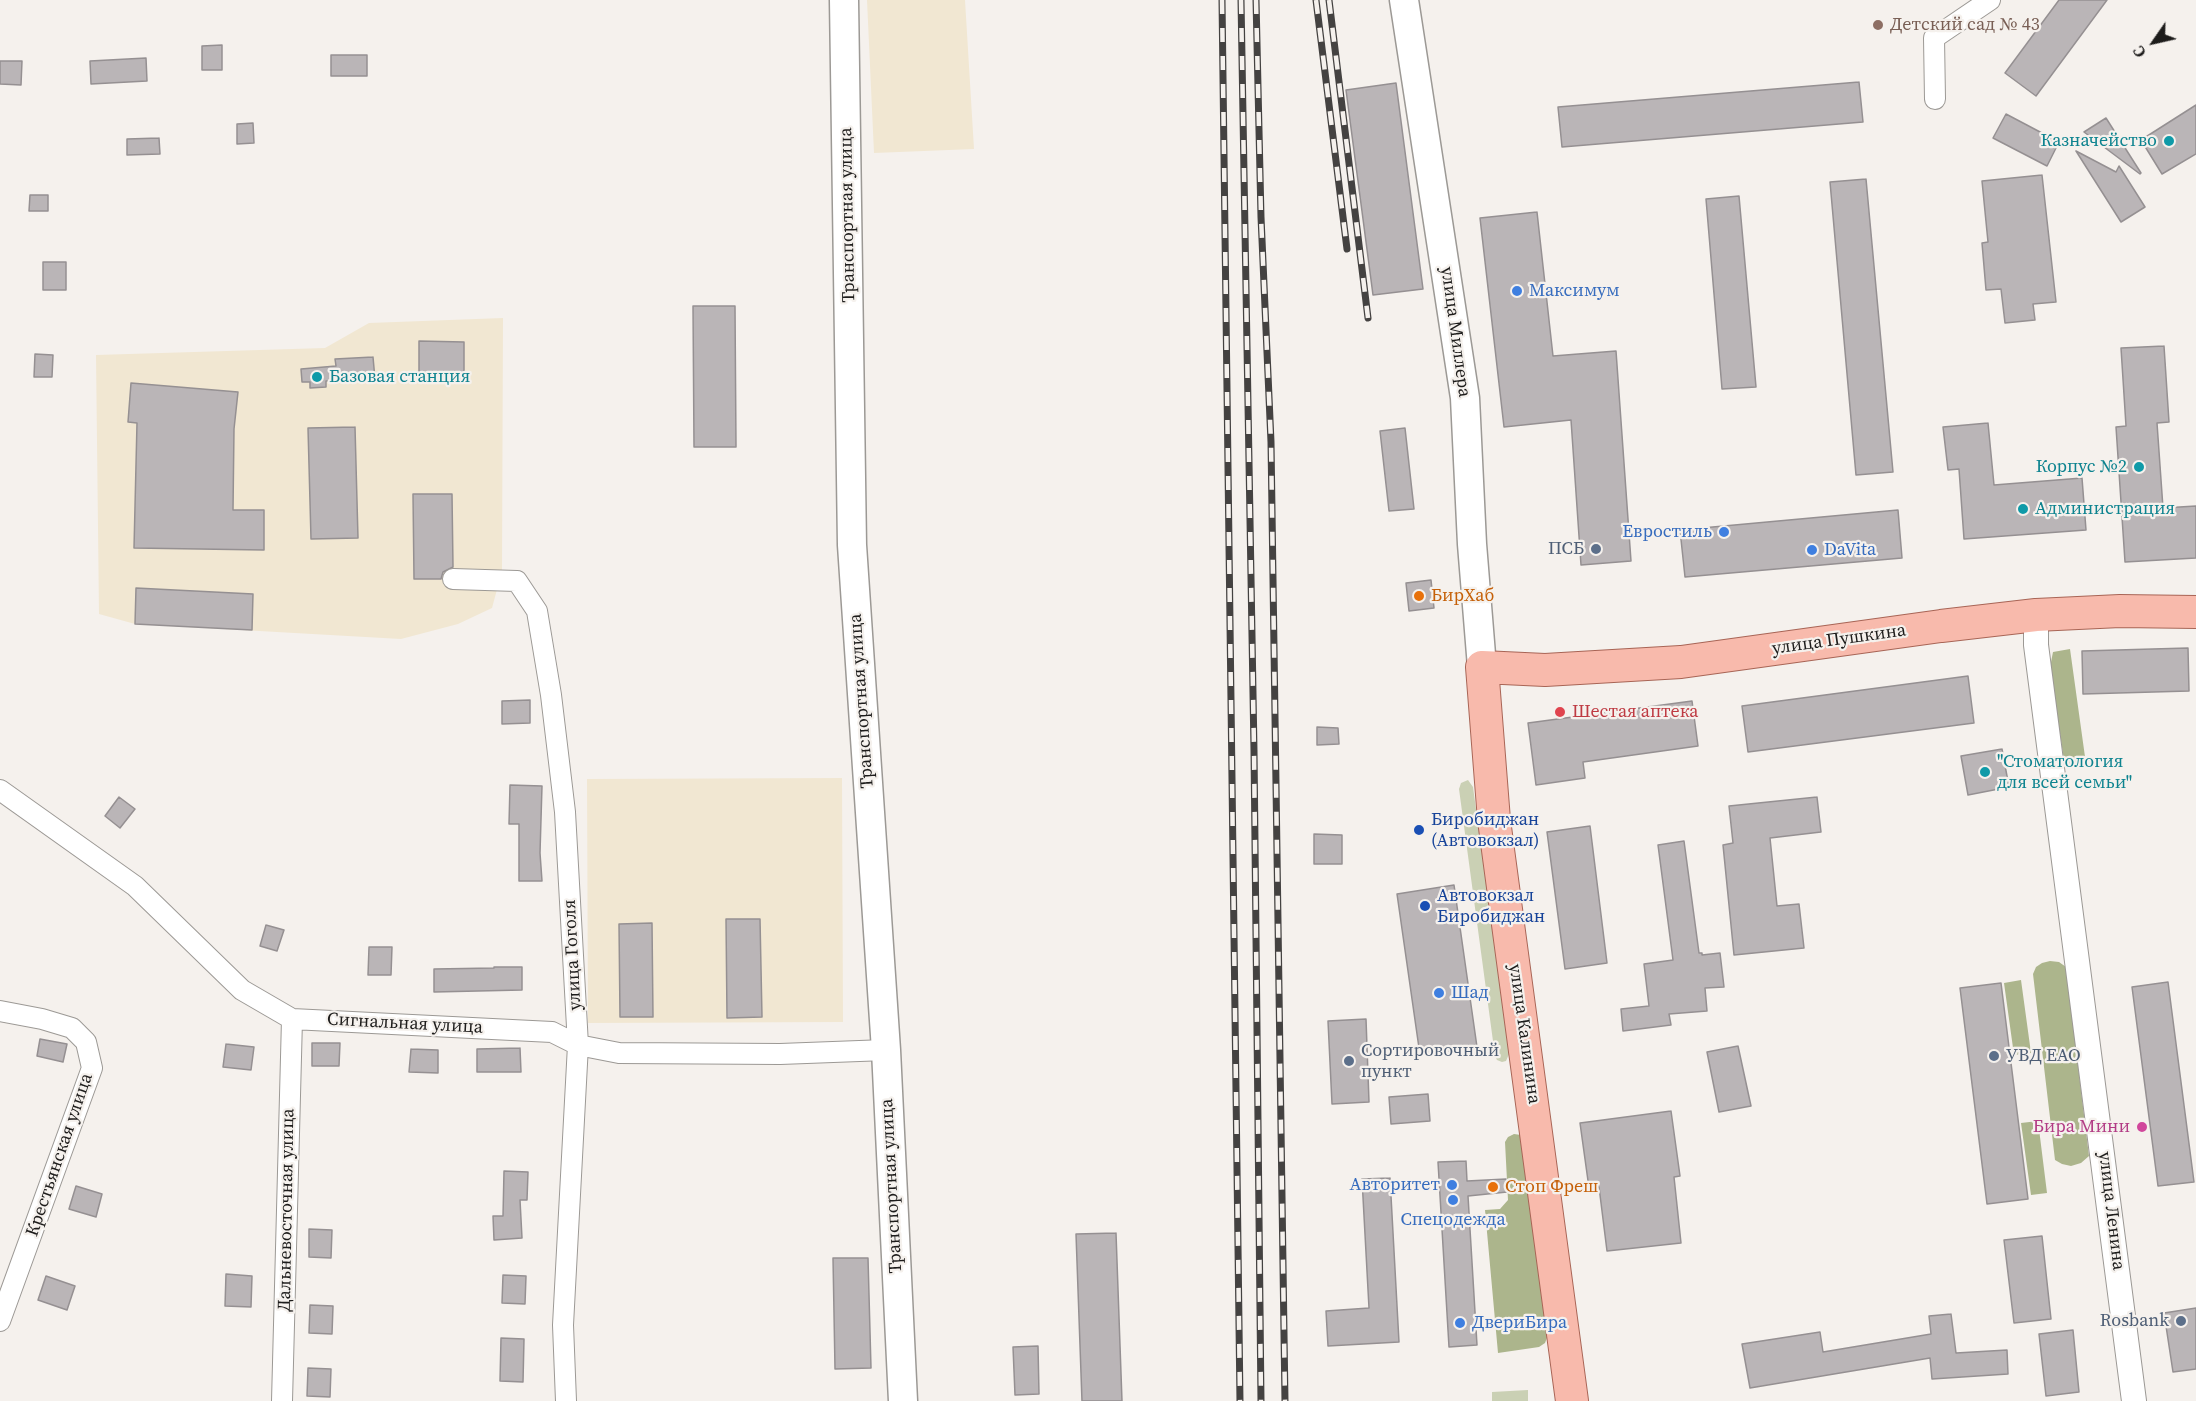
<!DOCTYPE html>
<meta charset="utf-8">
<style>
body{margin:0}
#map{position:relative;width:2196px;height:1401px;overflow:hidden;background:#f5f1ed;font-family:"Source Serif 4",serif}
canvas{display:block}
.north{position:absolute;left:2124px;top:12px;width:60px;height:60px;-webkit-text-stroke:4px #f5f1ed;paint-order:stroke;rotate:236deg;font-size:16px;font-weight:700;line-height:24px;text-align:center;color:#1d1c1b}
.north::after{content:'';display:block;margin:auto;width:21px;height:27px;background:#1d1c1b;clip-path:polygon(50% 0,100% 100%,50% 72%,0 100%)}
</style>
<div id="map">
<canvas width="2196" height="1401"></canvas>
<div class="north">С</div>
</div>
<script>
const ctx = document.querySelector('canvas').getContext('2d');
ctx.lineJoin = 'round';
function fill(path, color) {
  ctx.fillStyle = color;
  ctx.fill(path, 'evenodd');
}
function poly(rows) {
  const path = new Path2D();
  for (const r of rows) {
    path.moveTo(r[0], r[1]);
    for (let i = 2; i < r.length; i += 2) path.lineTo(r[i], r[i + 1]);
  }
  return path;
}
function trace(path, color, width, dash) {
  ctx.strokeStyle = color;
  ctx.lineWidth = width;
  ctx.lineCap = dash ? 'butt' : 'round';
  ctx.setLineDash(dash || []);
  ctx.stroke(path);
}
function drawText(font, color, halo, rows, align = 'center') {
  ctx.font = font + ' "Source Serif 4",serif';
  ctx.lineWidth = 4.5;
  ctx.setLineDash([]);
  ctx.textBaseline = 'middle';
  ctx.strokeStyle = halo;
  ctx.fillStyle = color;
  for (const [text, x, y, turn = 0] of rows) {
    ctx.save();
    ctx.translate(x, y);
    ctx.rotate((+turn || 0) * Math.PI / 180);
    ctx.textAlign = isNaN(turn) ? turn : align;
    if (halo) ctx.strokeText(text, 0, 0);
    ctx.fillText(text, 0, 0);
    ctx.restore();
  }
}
fill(poly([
 [867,0,965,0,974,149,874,153],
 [503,318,502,571,492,608,458,624,401,639,135,624,99,614,96,355,325,348,369,323],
 [842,778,843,1022,588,1023,587,779]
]), '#f1e7d2');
fill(poly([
 [1468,780,1473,787,1509,1054,1506,1061,1502,1062,1497,1060,1495,1056,1459,789,1461,783],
 [1528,1390,1528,1401,1492,1401,1492,1392]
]), '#cad0b4');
fill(poly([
 [2070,649,2086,764,2065,767,2050,667,2053,652],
 [2050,961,2059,962,2066,967,2089,1156,2081,1163,2071,1166,2062,1164,2055,1160,2033,974,2036,967,2042,963],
 [2021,980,2031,1053,2014,1055,2004,983],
 [2038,1121,2047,1193,2031,1195,2021,1123],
 [1514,1134,1521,1135,1548,1335,1545,1343,1539,1347,1498,1353,1485,1210,1500,1209,1508,1200,1505,1142,1508,1137]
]), '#acb58c');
const building = poly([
 [2059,0,2107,0,2036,96,2005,73,2059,0],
 [222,45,222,70,202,70,202,46,222,45],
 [331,55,367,55,367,76,331,76,331,55],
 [146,58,147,81,91,84,90,61,146,58],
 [0,61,22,61,21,85,0,84,0,61],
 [1859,82,1863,122,1562,147,1558,107,1859,82],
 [1396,83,1423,289,1373,295,1346,90,1396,83],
 [2196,105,2196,154,2162,174,2141,140,2196,105],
 [2006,114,2059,142,2047,166,1993,138,2006,114],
 [2106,118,2141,173,2140,174,2084,132,2106,118],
 [253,123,254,143,237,144,237,124,253,123],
 [159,138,160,154,127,155,127,139,159,138],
 [2076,151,2116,172,2119,166,2145,207,2121,222,2076,151],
 [2042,175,2056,302,2033,304,2035,320,2005,323,2001,289,1986,290,1982,243,1988,242,1982,181,2042,175],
 [1866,179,1893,472,1856,475,1830,182,1866,179],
 [30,195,48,195,48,211,29,211,30,195],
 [1739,196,1756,387,1722,389,1706,199,1739,196],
 [1537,212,1553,356,1616,351,1631,561,1581,565,1571,420,1504,427,1480,218,1537,212],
 [43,262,66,262,66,290,43,290,43,262],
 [693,306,735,306,736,447,694,447,693,306],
 [419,341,464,342,464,381,419,381,419,341],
 [2164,346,2169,422,2157,423,2163,508,2196,506,2196,558,2125,562,2116,427,2126,426,2121,348,2164,346],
 [35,354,53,355,52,377,34,377,35,354],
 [373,357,375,379,326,381,326,387,310,388,310,382,302,382,301,369,336,366,335,359,373,357],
 [131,383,238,392,234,429,233,510,264,510,264,550,134,548,137,423,128,422,131,383],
 [1988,423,1994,485,2082,478,2086,530,1964,539,1959,469,1948,470,1943,427,1988,423],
 [355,427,358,538,311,539,308,428,355,427],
 [1405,428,1414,509,1389,511,1380,431,1405,428],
 [413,494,452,494,453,567,443,572,441,579,414,579,413,494],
 [1898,510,1902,558,1685,577,1680,530,1898,510],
 [1431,580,1434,608,1409,611,1406,583,1431,580],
 [136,588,253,594,252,630,135,624,136,588],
 [2188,648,2189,691,2083,694,2082,651,2188,648],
 [1968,676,1974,723,1748,752,1742,706,1968,676],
 [530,700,530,723,502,724,502,701,530,700],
 [1692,701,1698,746,1583,762,1585,778,1536,785,1528,723,1692,701],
 [1317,727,1338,728,1339,744,1317,745,1317,727],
 [2002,749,2009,787,1968,795,1961,756,2002,749],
 [510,785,542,786,540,853,542,881,519,881,519,824,509,824,510,785],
 [119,797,135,809,120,828,105,816,119,797],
 [1817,797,1821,832,1770,838,1777,906,1799,904,1804,948,1734,955,1723,845,1733,843,1729,806,1817,797],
 [1590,826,1607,963,1565,969,1547,832,1590,826],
 [1314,834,1342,835,1342,864,1314,864,1314,834],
 [1684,841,1699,953,1702,953,1702,955,1720,953,1724,987,1705,988,1707,1011,1669,1014,1671,1025,1623,1031,1621,1009,1649,1006,1644,964,1673,960,1658,845,1684,841],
 [1454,885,1477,1047,1420,1055,1397,894,1454,885],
 [726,919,760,919,762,1017,727,1018,726,919],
 [652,923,653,1017,620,1017,619,924,652,923],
 [266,925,284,930,277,951,260,946,266,925],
 [369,947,392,947,391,975,368,975,369,947],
 [494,967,522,967,522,990,434,992,434,969,494,968,494,967],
 [2168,982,2194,1182,2158,1186,2132,987,2168,982],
 [2001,983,2028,1199,1987,1204,1960,988,2001,983],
 [1366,1019,1369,1102,1332,1104,1328,1021,1366,1019],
 [40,1039,67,1044,63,1062,37,1056,40,1039],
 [312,1043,340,1043,339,1066,312,1066,312,1043],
 [226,1044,254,1047,251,1070,223,1067,226,1044],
 [1738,1046,1751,1106,1719,1112,1707,1052,1738,1046],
 [520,1048,521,1072,477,1072,477,1049,520,1048],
 [411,1049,438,1050,438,1073,409,1072,411,1049],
 [1428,1094,1430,1121,1391,1124,1389,1097,1428,1094],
 [1671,1111,1680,1176,1674,1177,1681,1243,1607,1251,1599,1187,1589,1188,1580,1123,1671,1111],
 [1466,1161,1467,1181,1506,1179,1507,1192,1468,1196,1477,1345,1449,1347,1438,1162,1466,1161],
 [504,1171,528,1172,527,1200,520,1200,522,1238,494,1240,493,1216,503,1216,504,1171],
 [1390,1178,1399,1342,1328,1346,1326,1311,1369,1308,1362,1179,1390,1178],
 [76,1186,102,1194,96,1217,69,1209,76,1186],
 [309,1229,332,1230,331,1258,309,1257,309,1229],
 [1116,1233,1122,1401,1082,1401,1076,1234,1116,1233],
 [2042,1236,2051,1319,2014,1323,2004,1240,2042,1236],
 [833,1258,868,1258,871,1368,835,1369,833,1258],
 [226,1274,252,1276,251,1307,225,1306,226,1274],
 [503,1275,526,1276,525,1304,502,1303,503,1275],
 [46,1276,75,1286,67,1310,38,1300,46,1276],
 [310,1305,333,1306,332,1334,309,1333,310,1305],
 [2196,1308,2196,1369,2173,1372,2164,1313,2196,1308],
 [1951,1314,1956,1353,2007,1350,2008,1374,1932,1379,1930,1358,1750,1388,1742,1344,1820,1332,1823,1352,1931,1334,1929,1316,1951,1314],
 [2073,1330,2079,1392,2046,1396,2039,1334,2073,1330],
 [501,1338,524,1339,523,1382,500,1381,501,1338],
 [1038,1346,1039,1394,1015,1395,1013,1347,1038,1346],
 [308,1368,331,1369,330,1397,307,1396,308,1368]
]);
fill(building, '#bab5b7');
trace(building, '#959092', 1.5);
const minor = poly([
 [1935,99,1934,38,1990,0],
 [453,579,517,581,537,611,551,695,565,812,578,1045,563,1325,566,1401],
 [0,790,135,886,242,990,292,1019,552,1032,578,1045,619,1053,780,1054,886,1050],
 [0,1011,42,1019,72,1028,86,1042,92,1068,0,1321],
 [282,1401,292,1019]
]);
const tertiary = poly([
 [2036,615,2036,645,2134,1401]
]);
const secondary = poly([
 [844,0,852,545,886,1050,903,1401],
 [1404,0,1465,398,1472,544,1482,667]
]);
const primary = poly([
 [1572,1401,1494,820,1482,667,1545,670,1681,662,1941,626,2036,615,2120,611,2196,612]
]);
trace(minor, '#9c9995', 22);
trace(tertiary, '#9c9995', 26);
trace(secondary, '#9c9995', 31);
trace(primary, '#a86556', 34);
trace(minor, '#fff', 20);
trace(tertiary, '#fff', 24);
trace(secondary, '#fff', 28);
trace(primary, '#f8baac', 32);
const rail = poly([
 [1222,0,1240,1401],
 [1241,0,1254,750,1261,1401],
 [1256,0,1261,217,1271,442,1285,1401],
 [1316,0,1347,249],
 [1329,0,1368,318]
]);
trace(rail, '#444241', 7);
trace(rail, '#f5f1ed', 4.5, [14]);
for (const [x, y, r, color] of [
 [1878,25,6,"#8d6e63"],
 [2169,141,6,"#0f9aa8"],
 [1517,291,6,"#3f7fe0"],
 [317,377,6,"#0f9aa8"],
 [2139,467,6,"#0f9aa8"],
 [2023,509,6,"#0f9aa8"],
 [1724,532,6,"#3f7fe0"],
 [1596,549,6,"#5c6f8a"],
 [1812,550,6,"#3f7fe0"],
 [1419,596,6,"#e8710a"],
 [1560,712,6,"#e0444e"],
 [1985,772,6,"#0f9aa8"],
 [1419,830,6,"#1a4fb4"],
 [1425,906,6,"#1a4fb4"],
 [1439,993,6,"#3f7fe0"],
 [1994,1056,6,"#5c6f8a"],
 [1349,1061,6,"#5c6f8a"],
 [2142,1127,6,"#d1479c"],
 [1452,1185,6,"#3f7fe0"],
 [1493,1187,6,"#e8710a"],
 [1453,1200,6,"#3f7fe0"],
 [2181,1321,6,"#5c6f8a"],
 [1460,1323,6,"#3f7fe0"]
]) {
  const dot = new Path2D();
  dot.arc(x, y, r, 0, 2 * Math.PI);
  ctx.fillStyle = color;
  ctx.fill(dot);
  trace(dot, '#f5f1ed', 2);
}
drawText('18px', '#785e54', '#f5f1ed', [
 ["Детский сад № 43",1890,25]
], 'left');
drawText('18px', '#0d838f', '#f5f1ed', [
 ["Казначейство",2157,141,"right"],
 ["Базовая станция",329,377],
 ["Корпус №2",2127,467,"right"],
 ["Администрация",2035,509],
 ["\"Стоматология",1997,762],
 ["для всей семьи\"",1997,783]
], 'left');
drawText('18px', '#1d1c1b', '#f5f1ed', [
 ["Транспортная улица",848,215,-91],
 ["улица Миллера",1455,332,82],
 ["улица Пушкина",1839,640,-8],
 ["Транспортная улица",862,701,-94],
 ["улица Гоголя",573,955,-93],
 ["Сигнальная улица",405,1024,3],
 ["улица Калинина",1524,1034,82],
 ["Крестьянская улица",60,1155,-71],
 ["Транспортная улица",892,1186,-93],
 ["Дальневосточная улица",287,1210,-89],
 ["улица Ленина",2111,1211,83]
]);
drawText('18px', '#366cbe', '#f5f1ed', [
 ["Максимум",1529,291],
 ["Евростиль",1712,532,"right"],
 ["DaVita",1824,550],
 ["Шад",1451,993],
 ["Авторитет",1440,1185,"right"],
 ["Спецoдежда",1453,1220,"center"],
 ["ДвериБира",1472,1323]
], 'left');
drawText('18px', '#4e5e75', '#f5f1ed', [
 ["ПСБ",1584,549],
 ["Сортировочный",1361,1051,"left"],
 ["пункт",1361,1072,"left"],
 ["УВД ЕАО",2006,1056,"left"],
 ["Rosbank",2169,1321]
], 'right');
drawText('18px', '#c56008', '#f5f1ed', [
 ["БирХаб",1431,596],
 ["Стоп Фреш",1505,1187]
], 'left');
drawText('18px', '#be3a42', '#f5f1ed', [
 ["Шестая аптека",1572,712]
], 'left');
drawText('18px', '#164399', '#f5f1ed', [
 ["Биробиджан",1431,820],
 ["(Автовокзал)",1431,841],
 ["Автовокзал",1437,896],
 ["Биробиджан",1437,917]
], 'left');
drawText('18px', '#b23c85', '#f5f1ed', [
 ["Бира Мини",2130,1127]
], 'right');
</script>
